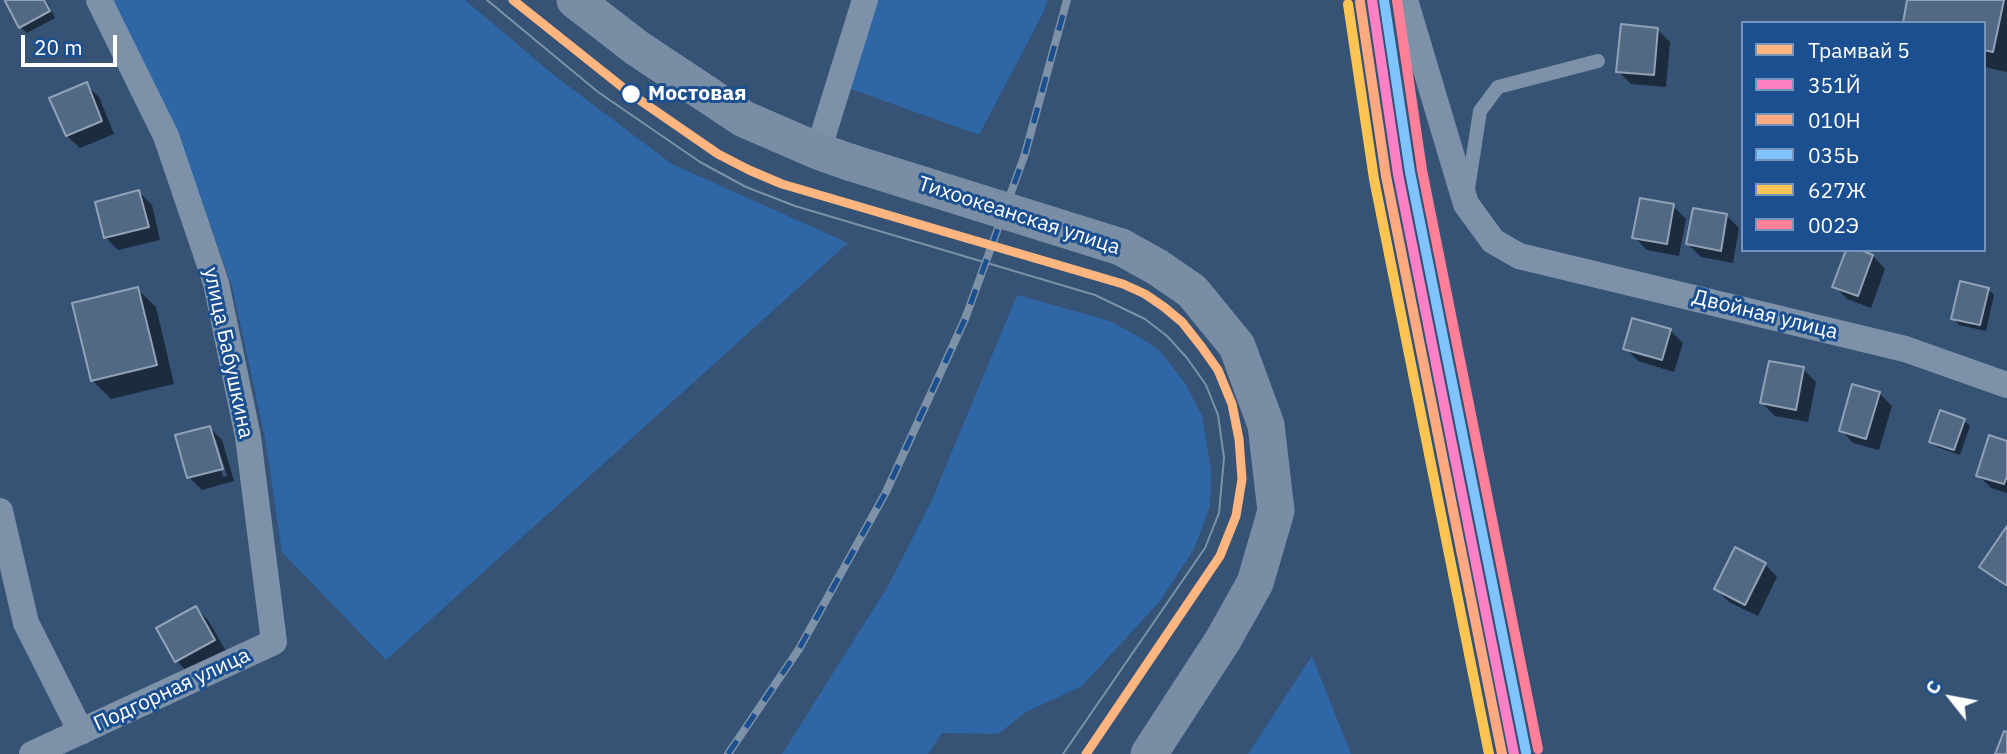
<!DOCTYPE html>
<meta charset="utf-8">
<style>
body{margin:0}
#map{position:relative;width:2007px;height:754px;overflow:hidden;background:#365274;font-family:"IBM Plex Sans",sans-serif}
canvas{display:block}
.legend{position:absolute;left:1741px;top:21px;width:245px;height:231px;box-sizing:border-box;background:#1b4f8f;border:2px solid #7695bc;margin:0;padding:9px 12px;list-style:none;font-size:21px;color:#fff}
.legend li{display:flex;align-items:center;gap:14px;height:35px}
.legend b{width:35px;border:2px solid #7695bc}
.north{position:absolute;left:1916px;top:663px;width:70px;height:70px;-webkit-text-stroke:5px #1b4f8f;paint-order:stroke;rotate:301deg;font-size:19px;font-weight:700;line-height:28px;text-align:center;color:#fff}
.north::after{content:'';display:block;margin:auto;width:24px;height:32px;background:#fff;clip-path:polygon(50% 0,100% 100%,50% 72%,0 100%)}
.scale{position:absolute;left:21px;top:35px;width:96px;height:32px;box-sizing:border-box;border:4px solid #fff;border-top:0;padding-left:9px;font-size:21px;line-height:24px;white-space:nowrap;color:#fff;-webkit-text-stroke:5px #1b4f8f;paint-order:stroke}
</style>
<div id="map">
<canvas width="2007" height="754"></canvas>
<ul class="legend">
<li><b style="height:9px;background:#ffb580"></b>Трамвай 5</li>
<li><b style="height:9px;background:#ff80c5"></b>351Й</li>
<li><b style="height:9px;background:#ffa980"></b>010Н</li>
<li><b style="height:9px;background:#80c4ff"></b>035Ь</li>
<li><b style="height:9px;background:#fcc553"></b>627Ж</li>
<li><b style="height:9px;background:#ff8098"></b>002Э</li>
</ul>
<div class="north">С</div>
<div class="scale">20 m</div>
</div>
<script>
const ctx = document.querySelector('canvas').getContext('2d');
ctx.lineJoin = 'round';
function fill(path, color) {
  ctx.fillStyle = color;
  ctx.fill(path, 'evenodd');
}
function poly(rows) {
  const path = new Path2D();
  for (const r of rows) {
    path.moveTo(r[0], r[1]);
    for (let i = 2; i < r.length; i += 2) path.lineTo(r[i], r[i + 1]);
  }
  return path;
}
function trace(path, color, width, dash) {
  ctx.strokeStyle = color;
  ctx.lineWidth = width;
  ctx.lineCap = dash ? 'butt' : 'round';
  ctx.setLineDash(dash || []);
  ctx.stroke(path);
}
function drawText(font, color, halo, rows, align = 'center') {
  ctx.font = font + ' "IBM Plex Sans",sans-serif';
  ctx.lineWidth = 6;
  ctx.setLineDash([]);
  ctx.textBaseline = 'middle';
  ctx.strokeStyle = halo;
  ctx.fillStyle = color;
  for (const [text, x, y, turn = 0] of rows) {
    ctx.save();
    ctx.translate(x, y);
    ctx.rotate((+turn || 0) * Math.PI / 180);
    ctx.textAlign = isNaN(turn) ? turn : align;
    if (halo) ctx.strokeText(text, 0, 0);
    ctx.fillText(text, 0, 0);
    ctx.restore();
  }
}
fill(poly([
 [108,0,465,0,555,76,672,164,848,243,386,660,282,552,265,438,232,286,198,191],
 [869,0,1047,0,1044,11,979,135,837,84],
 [1017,295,1110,321,1141,338,1160,351,1185,383,1202,416,1211,471,1210,506,1194,549,1160,601,1082,686,1026,712,998,734,942,733,928,754,782,754,888,586,931,502],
 [1312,656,1351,754,1248,754]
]), '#2f66a5');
fill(poly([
 [10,0,46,0,55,18,27,33,20,27],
 [1909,0,2007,0,2007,72,1984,67,1984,23],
 [1657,29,1670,42,1666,87,1631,84,1618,71],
 [86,85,99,97,114,134,80,148,67,136],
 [139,192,152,205,160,240,118,250,106,238],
 [1673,206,1686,219,1679,256,1647,250,1634,237],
 [1727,216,1739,228,1733,263,1701,257,1688,244],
 [1856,250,1873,256,1885,269,1871,308,1847,299,1835,286],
 [137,289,156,307,174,384,111,399,92,380],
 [1988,289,1994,295,1986,331,1959,325,1953,318],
 [1670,330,1683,343,1674,372,1638,361,1625,348],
 [1803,369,1816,382,1808,422,1775,416,1762,403],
 [1879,393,1892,406,1879,450,1853,443,1841,430],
 [1964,420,1970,426,1960,455,1937,447,1931,441],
 [210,428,222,440,234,481,202,490,189,477],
 [213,440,216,440,227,476,223,477],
 [2007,442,2007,493,1991,488,1978,475],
 [2007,529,2007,588,1981,567],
 [1765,564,1777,577,1758,616,1729,602,1716,589],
 [196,608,208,620,227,653,189,674,177,661,158,629]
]), '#0007');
const building = poly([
 [6,0,44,0,50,11,19,28,5,1,6,0],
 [1907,0,2004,0,1993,52,1984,50,1984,23,1903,23,1907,0],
 [1621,24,1658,28,1654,75,1616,72,1621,24],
 [87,82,102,121,66,136,49,98,87,82],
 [139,190,149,227,104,238,95,202,139,190],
 [1640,198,1674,204,1667,244,1632,238,1640,198],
 [1693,208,1727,214,1721,251,1686,244,1693,208],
 [1846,250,1861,250,1873,255,1858,296,1832,287,1846,250],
 [1960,281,1989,288,1980,325,1951,319,1960,281],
 [138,287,157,365,91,381,72,303,138,287],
 [1632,318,1671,329,1662,360,1623,349,1632,318],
 [1769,361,1804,367,1796,410,1760,403,1769,361],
 [1852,384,1880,392,1866,439,1839,431,1852,384],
 [1940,410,1965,419,1954,450,1929,442,1940,410],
 [210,426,223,469,187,478,175,435,210,426],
 [1989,435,2007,441,2007,476,2004,484,1976,476,1989,435],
 [2007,526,2007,586,1979,567,2007,526],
 [1735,547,1766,563,1745,605,1714,589,1735,547],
 [196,606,215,640,175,662,156,628,196,606],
 [2004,731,2007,732,2007,754,1995,754,2004,731]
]);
fill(building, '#526984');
trace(building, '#92a2b6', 2);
trace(poly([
 [1468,189,1480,111,1498,87,1598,61]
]), '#7d92a8', 14);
trace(poly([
 [1405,0,1466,204,1493,241,1519,256,1905,349,2007,385],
 [818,151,865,0],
 [0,511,26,623,81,732],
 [32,754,274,642,248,437,216,283,166,136,99,0]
]), '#7d92a8', 26);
trace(poly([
 [575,0,637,48,744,119,818,151,849,162],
 [1121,247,1157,267,1192,291,1237,346,1266,425,1276,511,1255,583,1223,640,1149,754]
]), '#798da4', 37);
trace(poly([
 [487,0,598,92,700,162,746,187,795,206,1095,295,1145,319,1167,336,1187,358,1206,385,1218,415,1224,458,1219,513,1205,548,1063,754]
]), '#7e92a7', 2);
const rail = poly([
 [728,754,799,649,886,492,965,319,1025,154,1067,0]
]);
trace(rail, '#7e92a7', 8);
trace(rail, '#1b4f8f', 5, [16]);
trace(poly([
 [849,162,1121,247]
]), '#798da4', 37);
trace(poly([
 [1372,0,1398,174,1514,754]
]), '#ff80c5', 10);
trace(poly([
 [1360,2,1386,176,1502,754]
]), '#ffa980', 10);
trace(poly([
 [1384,0,1410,172,1526,752]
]), '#80c4ff', 10);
trace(poly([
 [1348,4,1374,179,1489,754]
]), '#fcc553', 10);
trace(poly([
 [1397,0,1422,170,1538,749]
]), '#ff8098', 10);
trace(poly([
 [513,0,631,94,718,154,749,170,782,184,1123,284,1145,294,1164,307,1182,322,1201,346,1218,370,1232,404,1239,439,1242,479,1236,516,1220,556,1086,754]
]), '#ffb580', 9);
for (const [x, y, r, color] of [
 [631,94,10,"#fff"]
]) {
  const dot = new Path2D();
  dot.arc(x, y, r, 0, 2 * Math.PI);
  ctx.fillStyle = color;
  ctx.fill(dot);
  trace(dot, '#1b4f8f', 2.5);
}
drawText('bold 21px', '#fff', '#1b4f8f', [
 ["Мостовая",648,94]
], 'left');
drawText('21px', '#fff', '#1b4f8f', [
 ["Тихоокеанская улица",1019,216,18],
 ["Двойная улица",1765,315,14],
 ["улица Бабушкина",228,353,78],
 ["Подгорная улица",172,690,-25]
]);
</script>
